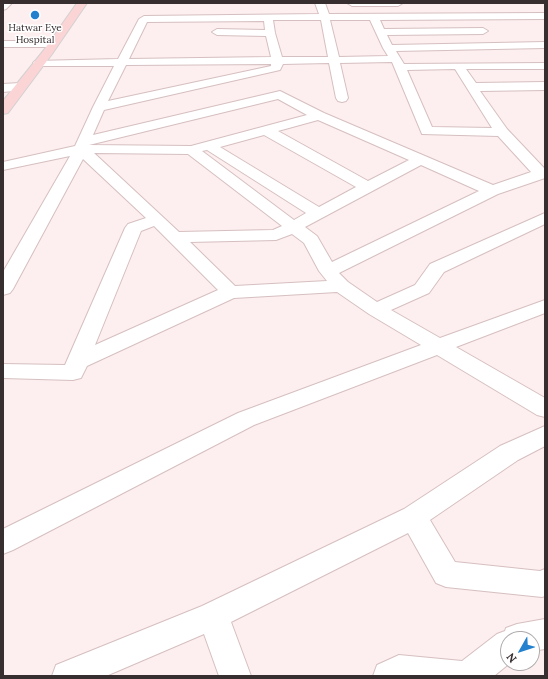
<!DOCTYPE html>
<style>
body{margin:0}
#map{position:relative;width:548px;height:679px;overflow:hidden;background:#fdefef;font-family:Lora,serif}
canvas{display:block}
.frame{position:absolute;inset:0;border:4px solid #372e2f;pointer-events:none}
.north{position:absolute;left:500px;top:631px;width:40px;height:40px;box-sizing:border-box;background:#fff;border:1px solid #afabac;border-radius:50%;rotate:231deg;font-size:11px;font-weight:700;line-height:16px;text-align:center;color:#372e2f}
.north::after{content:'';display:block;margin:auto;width:14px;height:18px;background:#2381cd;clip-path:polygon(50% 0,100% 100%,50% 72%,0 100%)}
</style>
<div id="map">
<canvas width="548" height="679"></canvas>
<div class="frame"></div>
<div class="north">N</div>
</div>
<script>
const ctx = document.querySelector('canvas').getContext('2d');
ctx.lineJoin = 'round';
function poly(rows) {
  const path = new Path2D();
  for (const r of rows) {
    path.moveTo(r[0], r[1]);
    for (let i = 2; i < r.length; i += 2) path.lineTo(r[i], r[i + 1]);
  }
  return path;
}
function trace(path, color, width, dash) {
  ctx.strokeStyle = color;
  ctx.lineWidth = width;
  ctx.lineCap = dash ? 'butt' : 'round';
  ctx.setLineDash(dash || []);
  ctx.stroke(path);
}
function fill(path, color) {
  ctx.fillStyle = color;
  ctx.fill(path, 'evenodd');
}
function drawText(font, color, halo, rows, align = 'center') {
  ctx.font = font + ' Lora,serif';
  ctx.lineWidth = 3;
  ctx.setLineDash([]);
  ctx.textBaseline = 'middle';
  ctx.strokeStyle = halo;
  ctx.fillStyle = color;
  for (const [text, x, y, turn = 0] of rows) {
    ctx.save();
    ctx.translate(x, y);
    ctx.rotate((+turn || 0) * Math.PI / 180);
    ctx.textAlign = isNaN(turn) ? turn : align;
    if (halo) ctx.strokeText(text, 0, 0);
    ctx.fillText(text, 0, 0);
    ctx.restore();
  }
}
const minor = poly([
 [3,3,12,3,6,9,3,10,3,3],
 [315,3,325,3,329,14,545,13,545,19,380,20,384,29,483,28,488,31,483,34,387,35,392,45,545,42,545,48,396,51,404,64,545,63,545,69,466,69,476,83,545,82,545,90,480,91,507,129,544,168,545,167,545,178,498,194,339,273,348,282,377,302,415,285,430,264,545,213,545,224,444,272,429,293,391,310,440,338,545,300,545,313,456,347,545,398,545,417,537,415,437,355,254,425,13,550,3,554,3,529,238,413,421,345,369,314,337,292,234,298,87,366,81,378,73,380,3,378,3,364,65,365,125,228,128,224,146,218,83,159,13,289,10,293,3,295,3,272,70,156,3,170,3,162,75,146,93,107,114,66,39,66,35,65,33,63,35,61,118,59,139,19,144,16,319,14,315,3],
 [273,20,321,20,328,57,282,57,275,33,273,20],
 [330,20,370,20,383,48,388,56,339,57,330,20],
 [264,21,265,30,217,29,212,32,217,35,266,36,271,57,129,59,147,22,264,21],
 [392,62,422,134,498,136,531,172,493,185,324,113,280,91,93,135,104,110,280,70,283,64,329,63,336,98,338,101,342,102,346,101,348,98,340,63,392,62],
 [271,64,271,66,108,101,126,65,271,64],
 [455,69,492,128,432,127,407,70,455,69],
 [278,99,307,115,191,146,89,145,278,99],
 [318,120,409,160,368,181,278,131,318,120],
 [264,135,356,187,319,207,220,147,264,135],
 [207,150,306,213,294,220,202,151,207,150],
 [94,153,188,154,282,226,273,230,179,232,94,153],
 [421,165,479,191,332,262,317,236,305,227,421,165],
 [154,226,218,290,95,345,141,231,154,226],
 [292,234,304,243,319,271,327,281,235,286,190,242,276,240,292,234],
 [347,3,403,3,398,6,352,6,347,3],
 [3,41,52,41,57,44,52,47,3,47,3,41],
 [20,83,24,84,26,87,24,90,3,92,3,84,20,83],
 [545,426,545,446,518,460,430,520,455,562,540,571,545,569,545,596,542,597,446,587,436,583,408,533,231,622,251,676,219,676,204,634,106,676,52,676,56,665,202,606,404,509,500,446,545,426],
 [545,619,545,649,532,651,532,639,508,639,508,663,510,663,494,676,373,676,377,665,399,655,462,661,497,634,505,631,506,628,517,624,545,619]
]);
const primary = poly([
 [77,3,87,3,52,54,8,113,3,114,3,101,44,50,77,3]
]);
trace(minor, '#d6bfc0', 2);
trace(primary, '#d3d1d1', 2);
fill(minor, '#fff');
fill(primary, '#fbd4d6');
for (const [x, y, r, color] of [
 [35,15,5,"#2381cd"]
]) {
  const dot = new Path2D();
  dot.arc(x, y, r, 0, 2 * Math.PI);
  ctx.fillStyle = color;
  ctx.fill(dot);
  trace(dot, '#fff', 1.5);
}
drawText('10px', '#372e2f', '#fff', [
 ["Hatwar Eye",35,28],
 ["Hospital",35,40]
]);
</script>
